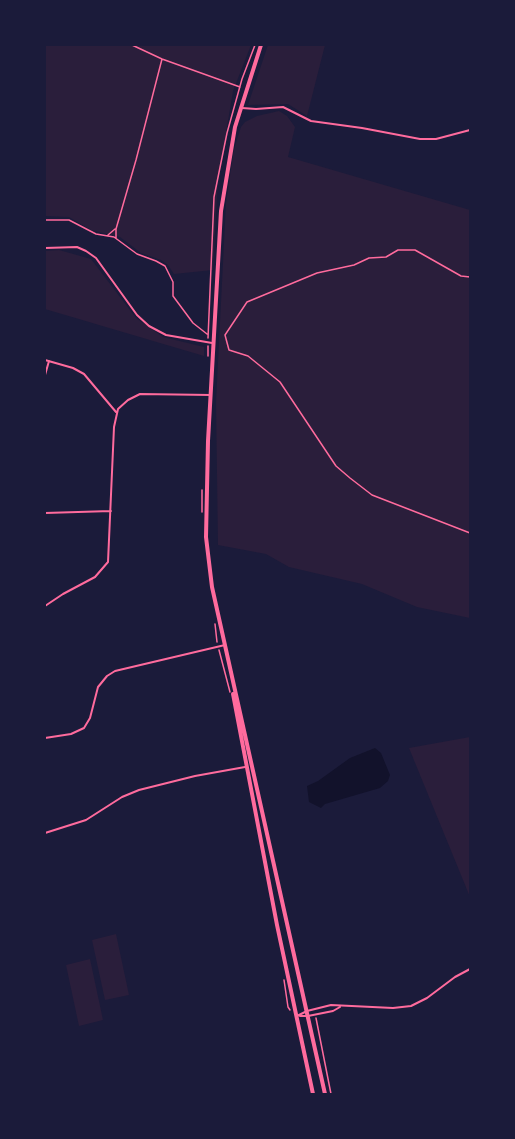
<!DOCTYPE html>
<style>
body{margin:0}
#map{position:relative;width:515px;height:1139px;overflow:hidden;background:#1b1b3a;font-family:"IBM Plex Sans",sans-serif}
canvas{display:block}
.frame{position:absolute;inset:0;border:46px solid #1b1b3a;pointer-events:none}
</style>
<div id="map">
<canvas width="515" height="1139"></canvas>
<div class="frame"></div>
</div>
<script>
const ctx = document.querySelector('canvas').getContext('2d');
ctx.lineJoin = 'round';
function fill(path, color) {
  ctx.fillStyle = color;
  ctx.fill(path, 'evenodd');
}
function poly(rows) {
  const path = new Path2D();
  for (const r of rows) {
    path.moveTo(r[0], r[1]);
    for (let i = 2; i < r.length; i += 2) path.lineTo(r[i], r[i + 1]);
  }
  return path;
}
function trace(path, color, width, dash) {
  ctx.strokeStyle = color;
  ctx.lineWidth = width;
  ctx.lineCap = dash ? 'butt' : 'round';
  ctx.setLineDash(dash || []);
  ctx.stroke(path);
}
fill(poly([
 [45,45,251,45,233,91,218,180,213,270,174,274,168,265,161,260,141,253,120,237,91,230,69,217,45,216],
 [268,45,325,45,307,116,288,104,248,105],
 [279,111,287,116,295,127,288,157,470,210,470,618,417,607,362,584,289,567,266,554,218,545,216,402,226,203,234,149,241,127,245,122,257,116],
 [59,250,91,259,136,318,163,337,204,347,204,356,45,309,45,251],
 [470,737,470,897,409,748],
 [116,934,129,995,105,1000,92,940],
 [90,959,103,1020,79,1026,66,965]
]), '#2a1e3b');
fill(poly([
 [375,748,381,753,390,775,388,781,380,788,325,804,321,808,309,802,307,786,318,781,350,758]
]), '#12122b');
trace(poly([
 [132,45,162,59,240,87],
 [45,220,69,220,96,234,114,237,137,254,156,261,165,266,173,282,173,296,193,323,207,334],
 [108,235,115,229],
 [116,238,116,229,136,160,162,59],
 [470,277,461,276,415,250,398,250,386,257,369,258,354,265,317,273,247,302,225,335,229,350,248,356,280,382,336,466,350,478,372,495,470,533],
 [208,338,214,197,227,133,242,79,255,45],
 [208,346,208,356],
 [202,512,202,490],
 [215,624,217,642],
 [219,650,230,692],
 [284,980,288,1007,290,1010],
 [316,1018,331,1094]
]), '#ff6b9d', 1.5);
trace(poly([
 [242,108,256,109,283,107,311,121,362,128,420,139,436,139,470,130],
 [45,248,77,247,86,251,96,258,137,315,149,326,166,335,212,343],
 [45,360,73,368,84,374,116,412],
 [45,375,49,361],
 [45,513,111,511],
 [45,606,63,594,95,577,108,562,114,427,118,409,128,400,140,394,211,395],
 [45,738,71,734,84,728,90,718,98,687,107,676,115,671,225,645],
 [45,833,86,820,122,797,139,790,195,776,245,767],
 [297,1016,307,1011,331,1005,393,1008,411,1006,427,998,455,977,470,969],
 [300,1016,308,1016,333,1011,340,1007]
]), '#ff6b9d', 2);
trace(poly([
 [261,45,235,127,221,211,208,441,206,537,212,587,325,1094],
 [233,694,277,925,313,1094]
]), '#ff6b9d', 4);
</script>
